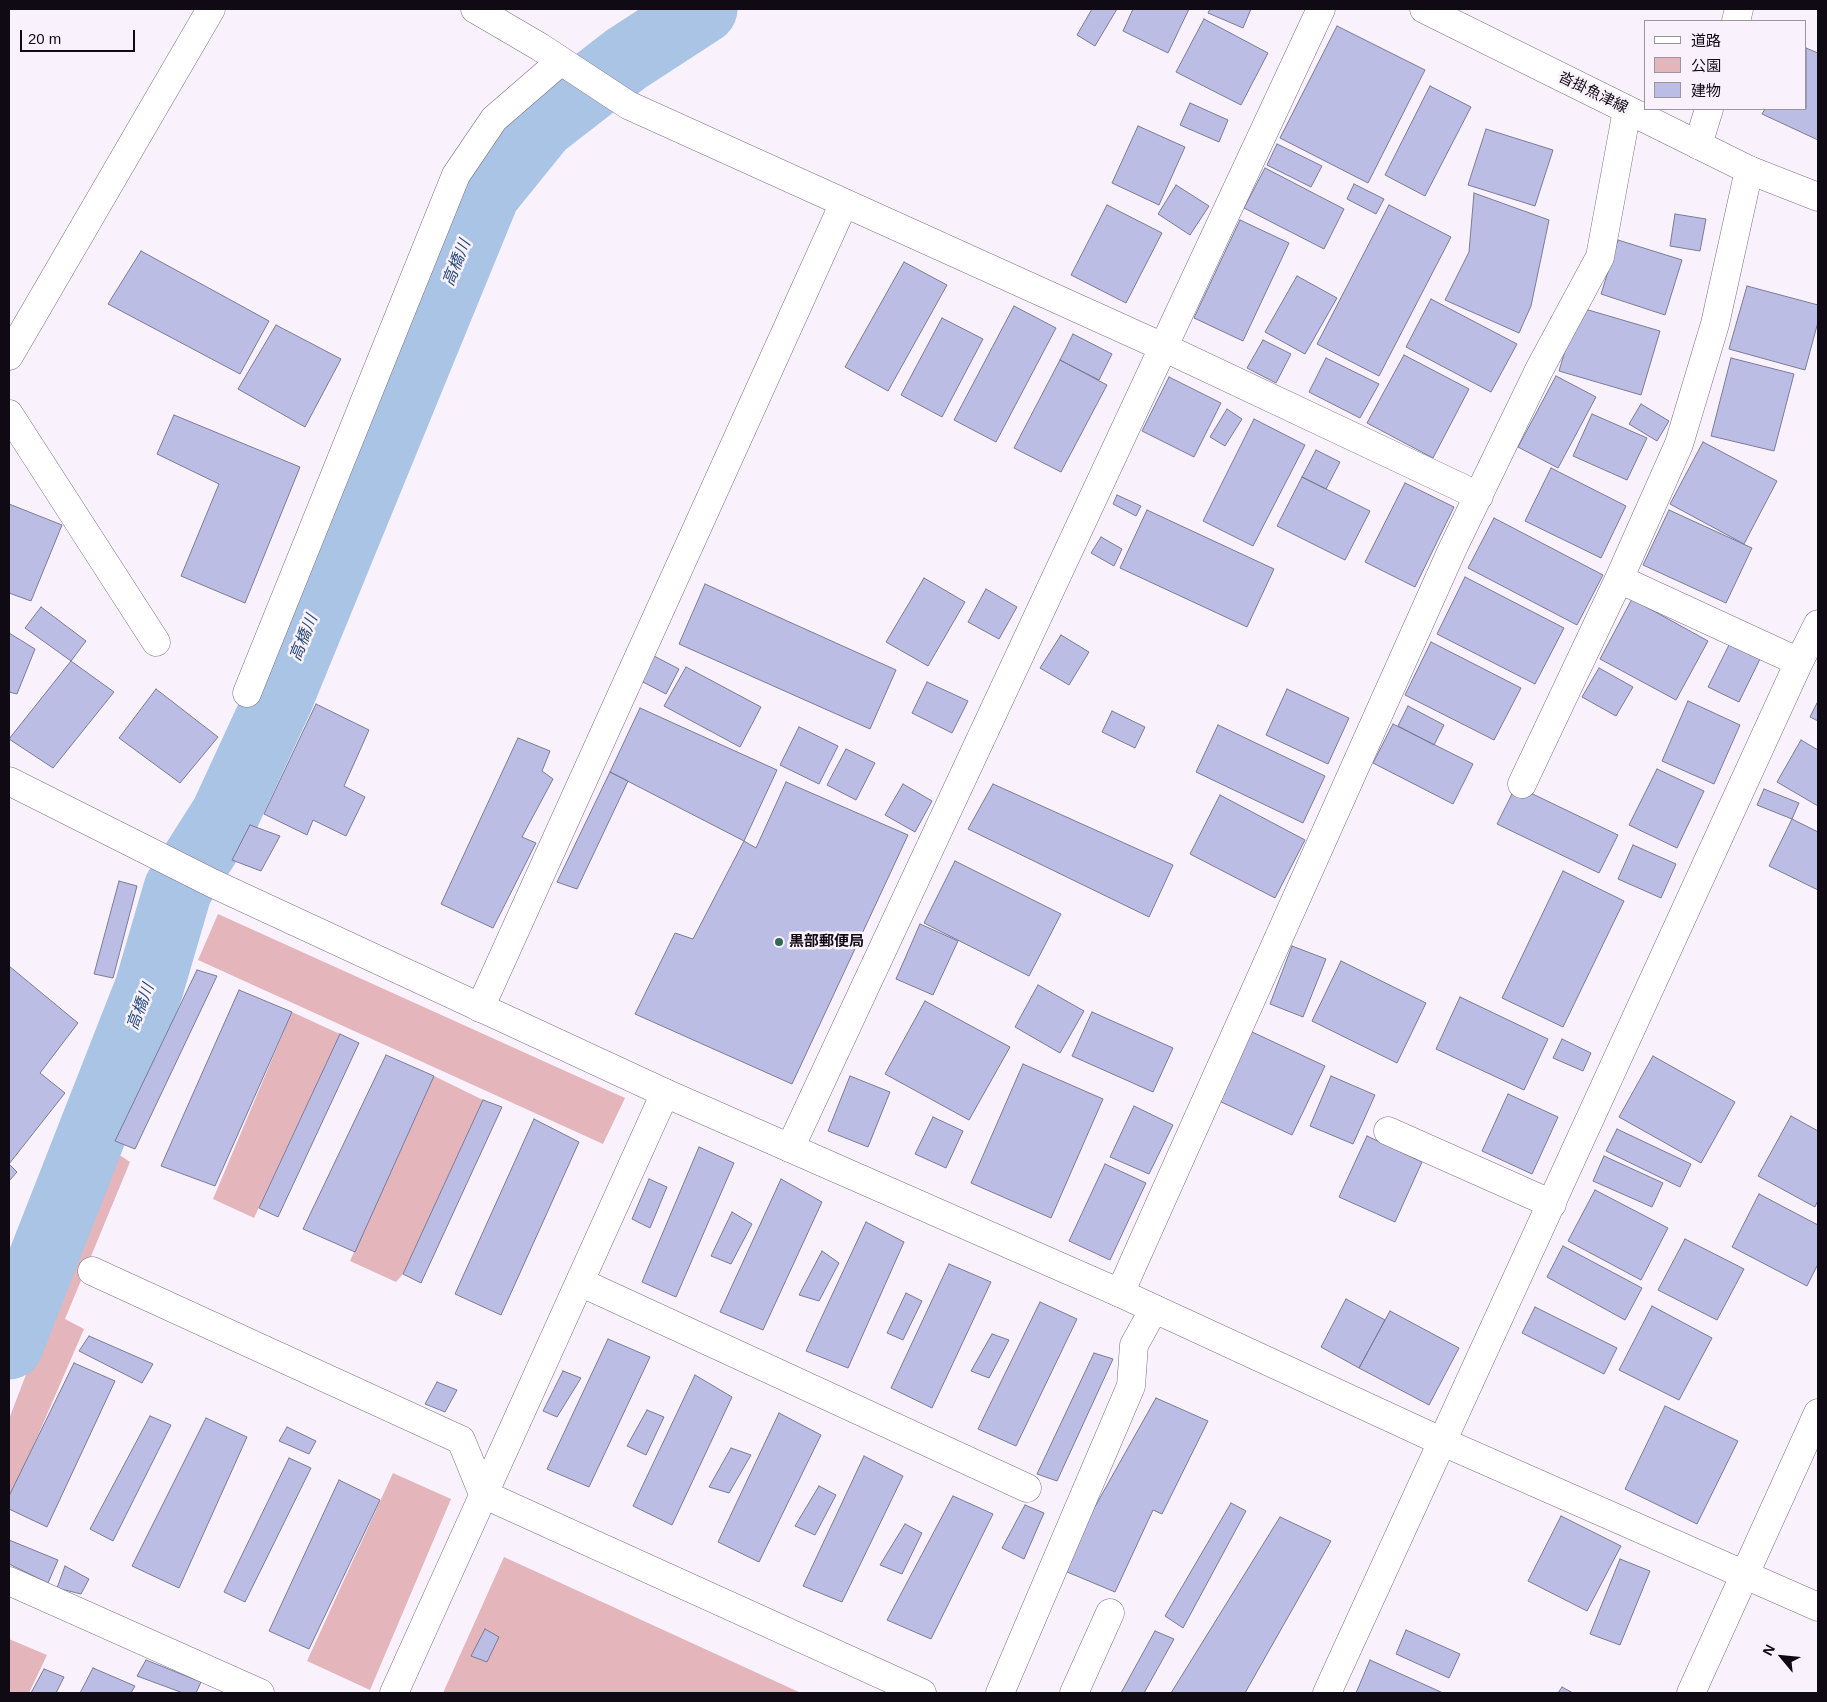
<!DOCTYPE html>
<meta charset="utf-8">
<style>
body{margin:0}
#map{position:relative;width:1827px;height:1702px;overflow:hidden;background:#f9f2fd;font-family:Helvetica,"Noto Sans JP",sans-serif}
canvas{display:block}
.frame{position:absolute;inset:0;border:10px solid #100a14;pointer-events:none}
.legend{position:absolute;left:1644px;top:20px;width:162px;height:90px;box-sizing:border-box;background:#f9f2fd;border:1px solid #9c95a0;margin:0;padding:6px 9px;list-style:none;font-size:15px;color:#100a14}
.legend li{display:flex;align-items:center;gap:10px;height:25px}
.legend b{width:25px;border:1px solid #9c95a0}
.north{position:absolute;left:1757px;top:1632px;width:50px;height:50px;-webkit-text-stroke:4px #f9f2fd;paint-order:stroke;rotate:298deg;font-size:14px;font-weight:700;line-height:20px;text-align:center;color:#100a14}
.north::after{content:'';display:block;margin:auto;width:18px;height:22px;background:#100a14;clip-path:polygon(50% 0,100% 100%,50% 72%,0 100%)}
.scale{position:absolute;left:20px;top:30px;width:115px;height:22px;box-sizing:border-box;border:2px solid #100a14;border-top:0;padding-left:6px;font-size:15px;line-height:18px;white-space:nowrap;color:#100a14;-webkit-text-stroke:4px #f9f2fd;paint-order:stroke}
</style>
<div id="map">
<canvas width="1827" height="1702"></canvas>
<div class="frame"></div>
<ul class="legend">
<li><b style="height:6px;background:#fff"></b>道路</li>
<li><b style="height:14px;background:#e4b5ba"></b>公園</li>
<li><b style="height:14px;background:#bbbde4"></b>建物</li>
</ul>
<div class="north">N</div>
<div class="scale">20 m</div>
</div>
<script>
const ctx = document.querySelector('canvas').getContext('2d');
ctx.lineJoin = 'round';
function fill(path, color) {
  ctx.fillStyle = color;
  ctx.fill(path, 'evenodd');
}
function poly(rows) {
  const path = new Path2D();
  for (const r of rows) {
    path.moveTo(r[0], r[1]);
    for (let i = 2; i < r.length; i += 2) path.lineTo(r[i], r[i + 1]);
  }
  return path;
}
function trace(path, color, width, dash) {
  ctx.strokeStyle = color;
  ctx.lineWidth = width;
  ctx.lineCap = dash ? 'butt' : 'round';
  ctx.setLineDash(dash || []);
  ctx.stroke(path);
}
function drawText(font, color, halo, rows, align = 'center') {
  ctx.font = font + ' Helvetica,"Noto Sans JP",sans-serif';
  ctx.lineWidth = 5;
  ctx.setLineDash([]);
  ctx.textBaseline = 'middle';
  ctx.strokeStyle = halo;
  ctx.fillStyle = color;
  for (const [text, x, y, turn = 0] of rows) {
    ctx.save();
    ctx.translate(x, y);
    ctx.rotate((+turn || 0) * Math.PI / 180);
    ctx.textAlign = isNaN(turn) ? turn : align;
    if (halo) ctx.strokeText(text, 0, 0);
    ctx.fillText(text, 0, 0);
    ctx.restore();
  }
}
fill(poly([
 [218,914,625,1098,603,1144,198,960],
 [292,1012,340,1034,254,1218,213,1199],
 [434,1076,483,1100,403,1274,396,1282,350,1261],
 [112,1150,130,1162,65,1319,84,1329,9,1502,9,1419],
 [393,1473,451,1499,370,1690,307,1661],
 [504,1557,801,1693,443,1693],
 [9,1639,47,1655,29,1693,9,1693]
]), '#e4b5ba');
trace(poly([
 [9,1345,149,988,178,889,225,815,280,696,486,193,541,125,626,59,703,9]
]), '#a9c4e5', 69);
const building = poly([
 [1092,9,1117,9,1095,46,1077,35,1092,9],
 [1133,9,1189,9,1168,53,1123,31,1133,9],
 [1210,9,1251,9,1243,28,1208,13,1210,9],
 [1204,19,1268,53,1241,105,1176,72,1204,19],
 [1337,26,1425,70,1368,183,1280,138,1337,26],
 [1806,48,1818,53,1818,140,1762,114,1765,109,1806,109,1806,48],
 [1430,86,1471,107,1425,196,1385,175,1430,86],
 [1190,103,1228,120,1219,142,1180,125,1190,103],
 [1138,126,1185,147,1159,205,1112,183,1138,126],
 [1486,129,1553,150,1535,206,1468,185,1486,129],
 [1277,144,1322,166,1311,187,1267,165,1277,144],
 [1265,168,1344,209,1324,249,1244,208,1265,168],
 [1354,184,1384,199,1376,214,1347,199,1354,184],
 [1176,185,1209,206,1190,235,1158,214,1176,185],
 [1474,193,1549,220,1531,306,1519,333,1445,300,1469,252,1474,193],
 [1107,205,1162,233,1126,303,1071,275,1107,205],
 [1389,205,1451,237,1379,376,1317,344,1389,205],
 [1675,214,1706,219,1700,251,1670,246,1675,214],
 [1240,220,1289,243,1243,341,1194,318,1240,220],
 [1618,240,1682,260,1665,315,1601,294,1618,240],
 [141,251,269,321,240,374,108,304,141,251],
 [904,262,947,285,888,391,845,367,904,262],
 [1297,276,1337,298,1305,354,1265,332,1297,276],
 [1747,286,1818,305,1818,322,1805,370,1729,349,1747,286],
 [1431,299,1517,344,1491,392,1406,347,1431,299],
 [1014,306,1056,328,996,442,954,420,1014,306],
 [1578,307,1660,331,1641,395,1559,371,1578,307],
 [942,318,983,339,942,417,901,395,942,318],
 [276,325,341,359,305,427,238,389,276,325],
 [1073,334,1112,354,1099,380,1060,360,1073,334],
 [1263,340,1291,354,1276,383,1247,368,1263,340],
 [1404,355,1469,389,1433,458,1367,423,1404,355],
 [1326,358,1379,384,1360,418,1309,392,1326,358],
 [1731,358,1794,374,1774,451,1711,436,1731,358],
 [1060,360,1107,385,1061,472,1014,448,1060,360],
 [1556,376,1596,397,1558,468,1518,447,1556,376],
 [1169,377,1221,403,1194,457,1142,431,1169,377],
 [1641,404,1669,421,1657,441,1629,424,1641,404],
 [1227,409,1242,419,1225,446,1210,437,1227,409],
 [1592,414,1647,438,1627,480,1573,456,1592,414],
 [174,415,300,467,245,603,181,576,219,484,157,454,174,415],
 [1254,419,1305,445,1253,546,1203,521,1254,419],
 [1703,442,1777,481,1744,544,1670,504,1703,442],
 [1316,450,1340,462,1326,489,1302,477,1316,450],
 [1551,468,1626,506,1601,558,1525,521,1551,468],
 [1302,477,1370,511,1345,560,1277,526,1302,477],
 [1405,483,1454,507,1415,587,1365,562,1405,483],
 [1117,495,1141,506,1136,516,1113,504,1117,495],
 [9,504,62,525,31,601,9,593,9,504],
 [1147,510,1274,569,1247,627,1120,568,1147,510],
 [1669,510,1752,548,1726,603,1643,565,1669,510],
 [1494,518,1603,575,1577,625,1468,568,1494,518],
 [1101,537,1122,549,1114,566,1091,553,1101,537],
 [1465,577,1564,628,1535,684,1437,634,1465,577],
 [924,578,965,602,928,666,886,642,924,578],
 [705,584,896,670,870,729,679,644,705,584],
 [986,589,1017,607,999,639,968,622,986,589],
 [1632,599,1708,641,1676,700,1600,659,1632,599],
 [41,607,86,641,71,661,25,628,41,607],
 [9,633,35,649,17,694,9,692,9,633],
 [1061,635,1089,652,1069,685,1040,668,1061,635],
 [1431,642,1521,688,1494,740,1405,695,1431,642],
 [1730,643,1760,659,1739,702,1708,687,1730,643],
 [654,656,679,669,666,694,641,681,654,656],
 [71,661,114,692,53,768,9,739,71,661],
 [686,667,761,707,740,747,664,706,686,667],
 [1599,668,1633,687,1616,716,1582,697,1599,668],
 [927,682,968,701,952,733,912,713,927,682],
 [156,689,218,737,180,783,119,738,156,689],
 [1287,689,1349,718,1328,764,1266,735,1287,689],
 [1688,701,1740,725,1714,784,1662,761,1688,701],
 [1818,701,1818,721,1810,717,1818,701],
 [316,704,369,730,344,786,365,797,346,836,313,820,307,835,264,814,316,704],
 [1408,706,1444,725,1434,745,1398,726,1408,706],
 [640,708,777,770,744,841,610,772,640,708],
 [1112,711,1145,727,1135,748,1102,732,1112,711],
 [1393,724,1473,764,1453,804,1373,763,1393,724],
 [1218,725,1325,776,1303,823,1196,772,1218,725],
 [799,727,838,746,819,784,780,765,799,727],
 [518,738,550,751,542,771,553,779,522,837,536,843,493,928,441,904,518,738],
 [1801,740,1818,750,1818,806,1777,782,1801,740],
 [846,749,875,763,856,800,827,785,846,749],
 [1657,769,1704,791,1677,848,1629,825,1657,769],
 [610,772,628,781,577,889,557,882,610,772],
 [786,782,908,835,792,1084,635,1014,675,933,693,939,744,841,756,848,786,782],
 [903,784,932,801,915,832,885,815,903,784],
 [993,784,1173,865,1149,917,968,829,993,784],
 [1516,786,1618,835,1599,873,1497,824,1516,786],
 [1764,789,1799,803,1792,819,1757,805,1764,789],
 [1220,795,1305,840,1275,898,1190,854,1220,795],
 [1792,819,1818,832,1818,890,1769,866,1792,819],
 [250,825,280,836,261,871,232,860,250,825],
 [1633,845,1676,864,1661,898,1618,879,1633,845],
 [955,861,1061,914,1029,976,924,923,955,861],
 [1563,871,1624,901,1563,1027,1502,998,1563,871],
 [119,881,137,886,113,978,94,974,119,881],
 [920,924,958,941,933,995,896,979,920,924],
 [1292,946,1326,959,1303,1017,1270,1004,1292,946],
 [1341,961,1426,1003,1397,1063,1312,1021,1341,961],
 [9,966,78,1023,40,1073,65,1093,9,1164,17,1172,9,1181,9,966],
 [197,970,217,976,135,1149,115,1141,197,970],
 [1038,985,1084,1011,1060,1053,1015,1027,1038,985],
 [239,990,292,1012,215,1186,161,1166,239,990],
 [1460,997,1548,1039,1524,1090,1436,1049,1460,997],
 [925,1001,1010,1047,969,1120,885,1074,925,1001],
 [1092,1012,1173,1048,1153,1092,1072,1056,1092,1012],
 [1250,1031,1325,1066,1292,1135,1217,1100,1250,1031],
 [340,1034,359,1043,278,1217,259,1208,340,1034],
 [1562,1039,1591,1053,1583,1071,1553,1058,1562,1039],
 [386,1055,434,1076,355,1252,303,1229,386,1055],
 [1653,1056,1735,1102,1701,1163,1619,1117,1653,1056],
 [1023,1064,1103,1099,1051,1218,971,1183,1023,1064],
 [850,1076,890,1092,868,1147,828,1131,850,1076],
 [1331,1076,1375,1095,1353,1144,1310,1126,1331,1076],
 [1508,1094,1558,1117,1532,1174,1482,1151,1508,1094],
 [483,1100,502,1107,421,1283,403,1274,483,1100],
 [1134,1106,1173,1125,1149,1174,1110,1157,1134,1106],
 [1791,1116,1818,1131,1818,1200,1815,1207,1758,1176,1791,1116],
 [933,1117,963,1131,946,1168,915,1154,933,1117],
 [534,1119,579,1142,501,1315,455,1294,534,1119],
 [1617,1129,1691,1164,1680,1187,1606,1151,1617,1129],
 [1367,1136,1422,1162,1395,1222,1339,1197,1367,1136],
 [699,1147,734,1163,676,1297,642,1282,699,1147],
 [1604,1156,1663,1183,1652,1207,1593,1181,1604,1156],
 [1105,1164,1146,1183,1110,1260,1069,1241,1105,1164],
 [649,1179,667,1187,650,1228,632,1219,649,1179],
 [781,1179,822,1202,763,1330,720,1312,781,1179],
 [1595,1190,1668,1228,1641,1280,1568,1241,1595,1190],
 [1759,1194,1818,1225,1818,1264,1807,1286,1732,1247,1759,1194],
 [732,1212,752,1224,731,1264,711,1256,732,1212],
 [866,1222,904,1242,848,1368,806,1351,866,1222],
 [1685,1239,1744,1269,1717,1320,1658,1290,1685,1239],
 [1563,1246,1642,1288,1625,1320,1547,1277,1563,1246],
 [822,1251,839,1263,819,1301,799,1295,822,1251],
 [949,1264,991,1282,932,1408,891,1388,949,1264],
 [906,1293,922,1301,903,1340,887,1333,906,1293],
 [1346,1299,1385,1320,1359,1368,1321,1347,1346,1299],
 [1040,1302,1077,1319,1016,1446,978,1429,1040,1302],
 [1652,1306,1712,1338,1679,1400,1619,1370,1652,1306],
 [1535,1307,1617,1348,1604,1374,1522,1333,1535,1307],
 [1390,1311,1459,1348,1429,1405,1359,1368,1390,1311],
 [992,1334,1009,1340,989,1378,971,1371,992,1334],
 [89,1336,153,1364,142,1383,79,1351,89,1336],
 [608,1339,650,1357,589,1487,547,1469,608,1339],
 [1094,1353,1113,1359,1057,1481,1037,1474,1094,1353],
 [74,1363,115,1381,47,1527,9,1509,9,1496,74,1363],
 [563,1371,581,1378,557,1417,543,1411,563,1371],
 [695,1375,732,1397,672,1525,633,1506,695,1375],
 [437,1382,457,1390,445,1412,425,1404,437,1382],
 [1156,1398,1208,1421,1162,1514,1153,1510,1115,1592,1060,1569,1156,1398],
 [1665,1406,1738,1441,1697,1524,1625,1489,1665,1406],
 [647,1410,664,1417,646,1455,627,1446,647,1410],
 [779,1413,821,1435,759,1562,718,1542,779,1413],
 [150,1416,171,1425,113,1541,90,1529,150,1416],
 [206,1418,247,1437,179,1588,132,1566,206,1418],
 [287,1427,316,1441,309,1454,279,1441,287,1427],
 [731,1448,751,1455,729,1493,709,1487,731,1448],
 [864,1456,903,1476,842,1602,803,1586,864,1456],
 [289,1458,311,1468,245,1602,224,1592,289,1458],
 [339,1480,380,1500,309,1649,269,1631,339,1480],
 [819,1486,836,1495,815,1535,795,1526,819,1486],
 [953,1496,993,1514,931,1639,887,1620,953,1496],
 [1231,1503,1246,1511,1183,1628,1165,1616,1231,1503],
 [1025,1505,1044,1513,1024,1559,1002,1548,1025,1505],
 [1561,1516,1621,1546,1587,1611,1528,1581,1561,1516],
 [1280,1517,1331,1541,1245,1693,1171,1693,1280,1517],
 [905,1524,922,1533,902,1574,880,1565,905,1524],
 [9,1540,58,1560,48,1583,9,1564,9,1540],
 [1620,1559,1650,1571,1620,1645,1590,1634,1620,1559],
 [65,1566,89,1579,81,1594,57,1588,65,1566],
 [485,1629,499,1637,487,1662,471,1656,485,1629],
 [1406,1630,1460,1654,1449,1678,1396,1654,1406,1630],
 [1155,1631,1174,1639,1144,1693,1121,1693,1155,1631],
 [146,1660,201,1682,196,1693,183,1693,137,1676,146,1660],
 [1370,1660,1443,1693,1356,1693,1370,1660],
 [93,1668,135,1686,131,1693,80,1693,93,1668],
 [44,1669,64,1677,56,1693,31,1693,44,1669],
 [1562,1687,1573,1693,1558,1693,1562,1687]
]);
fill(building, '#bbbde4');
trace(building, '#7a7b97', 1);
const minor = poly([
 [475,9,540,47,628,105,1163,347,1479,496],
 [1736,21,1739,9],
 [1698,145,1709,109],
 [9,356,211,9],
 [9,414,156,642],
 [1619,579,1679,444,1715,324,1749,170],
 [247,693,456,175,494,119,561,61],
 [1522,784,1619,579,1799,662],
 [480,1008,844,203],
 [1388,1131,1552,1204],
 [790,1148,1321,9],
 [92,1271,461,1440,483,1494,922,1693],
 [580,1282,1027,1488],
 [1120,1293,1452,550,1539,370,1600,257,1627,110],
 [9,1581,260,1693],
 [394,1693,665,1093],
 [1000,1693,1131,1386,1134,1345,1154,1309],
 [1074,1693,1110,1613],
 [1327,1693,1799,662,1818,624]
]);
const tertiary = poly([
 [9,781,212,883,665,1093,1120,1293,1443,1442,1818,1607],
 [1691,1693,1818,1413]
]);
const secondary = poly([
 [1424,9,1749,170,1818,197]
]);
trace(minor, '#7e6f88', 29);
trace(tertiary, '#7e6f88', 29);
trace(secondary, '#7e6f88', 29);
trace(minor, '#fff', 28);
trace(tertiary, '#fff', 28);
trace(secondary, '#fff', 28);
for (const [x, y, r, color] of [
 [779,942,5,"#2f6a54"]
]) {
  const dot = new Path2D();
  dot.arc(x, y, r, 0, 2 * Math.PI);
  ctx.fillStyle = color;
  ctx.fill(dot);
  trace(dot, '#f9f2fd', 2);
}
drawText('15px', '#100a14', '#f9f2fd', [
 ["沓掛魚津線",1593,93,26]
]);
drawText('bold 15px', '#100a14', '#f9f2fd', [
 ["黒部郵便局",789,942]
], 'left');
drawText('italic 16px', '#274c78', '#f9f2fd', [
 ["高橋川",457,263,-68],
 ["高橋川",304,638,-68],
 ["高橋川",141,1007,-69]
]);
</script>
